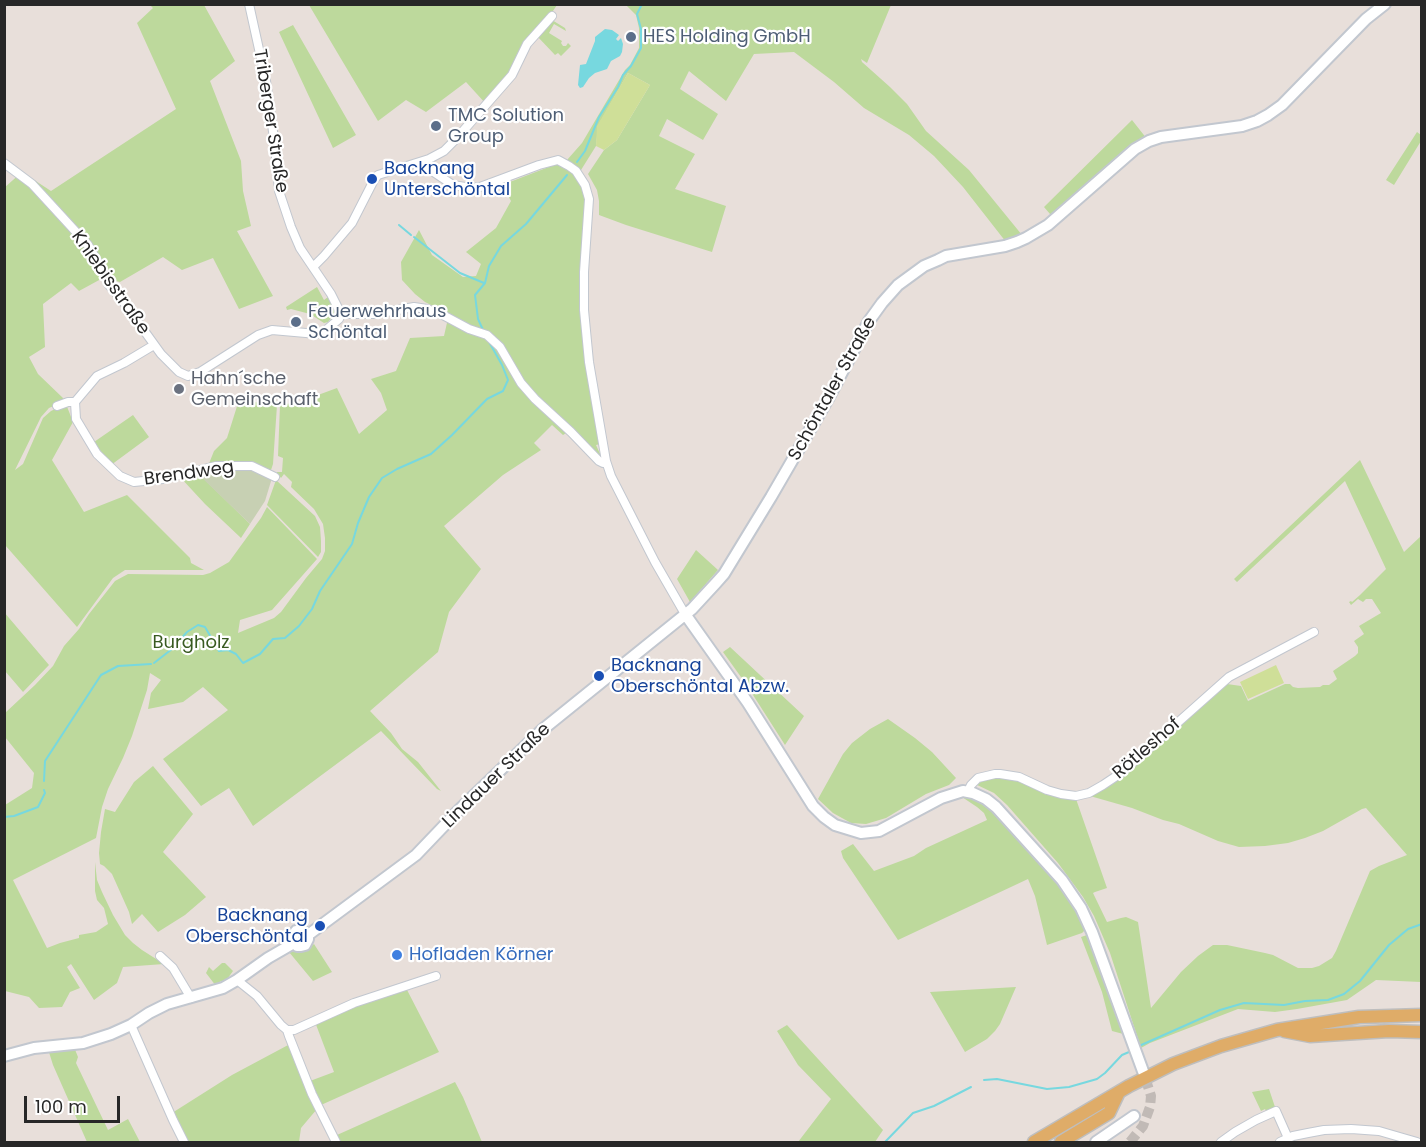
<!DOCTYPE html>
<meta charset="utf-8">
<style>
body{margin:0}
#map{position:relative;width:1426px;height:1147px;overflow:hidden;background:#e8dfda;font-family:Poppins,sans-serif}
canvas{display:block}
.frame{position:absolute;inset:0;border:6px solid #272727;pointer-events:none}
.scale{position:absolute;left:24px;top:1096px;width:96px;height:27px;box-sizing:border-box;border:3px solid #272727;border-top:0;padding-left:8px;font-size:18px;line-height:21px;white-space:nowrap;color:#272727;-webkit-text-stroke:4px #fff;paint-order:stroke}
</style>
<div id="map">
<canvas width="1426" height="1147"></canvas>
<div class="frame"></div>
<div class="scale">100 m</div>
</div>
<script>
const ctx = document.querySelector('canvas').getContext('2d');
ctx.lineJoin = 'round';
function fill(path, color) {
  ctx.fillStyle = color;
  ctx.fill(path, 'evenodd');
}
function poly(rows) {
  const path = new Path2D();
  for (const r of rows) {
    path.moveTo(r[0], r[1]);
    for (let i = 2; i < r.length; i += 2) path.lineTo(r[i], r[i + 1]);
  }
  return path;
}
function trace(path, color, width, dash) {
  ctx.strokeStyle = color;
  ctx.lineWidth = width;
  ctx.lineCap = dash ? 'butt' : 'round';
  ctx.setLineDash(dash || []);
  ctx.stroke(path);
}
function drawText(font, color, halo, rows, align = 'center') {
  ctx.font = font + ' Poppins,sans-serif';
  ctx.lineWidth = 4.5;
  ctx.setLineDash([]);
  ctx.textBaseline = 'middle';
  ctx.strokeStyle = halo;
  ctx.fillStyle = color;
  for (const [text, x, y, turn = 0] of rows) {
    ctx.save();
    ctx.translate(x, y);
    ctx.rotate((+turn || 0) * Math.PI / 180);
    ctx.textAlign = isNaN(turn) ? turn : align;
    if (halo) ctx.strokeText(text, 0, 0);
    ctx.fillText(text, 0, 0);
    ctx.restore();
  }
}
fill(poly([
 [150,5,204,5,235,61,210,81,241,161,243,191,251,226,237,231,273,296,239,309,213,258,182,270,163,257,120,282,108,279,101,279,79,291,71,283,43,304,45,347,29,357,38,374,63,398,65,401,49,408,41,417,15,470,23,464,43,418,51,411,66,404,73,422,52,460,84,512,127,495,190,558,191,563,204,570,125,570,113,578,77,627,5,545,4,188,22,172,51,191,176,109,137,23,153,8],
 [309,5,557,5,510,74,486,104,466,82,426,112,406,100,378,121],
 [626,5,891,5,867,63,861,59,862,62,890,87,907,104,926,131,969,170,1022,235,1006,242,963,187,934,156,909,135,864,108,834,82,794,52,754,54,726,101,689,71,680,89,718,114,703,140,667,119,659,136,695,154,675,189,726,206,712,252,626,225,599,215,599,201,597,190,588,174,604,150,617,140,650,85,628,73,598,126,596,146,576,178,582,187,586,199,586,362,600,444,596,445,601,456,598,457,572,429,563,435,552,425,534,443,541,450,503,475,444,526,481,569,449,612,438,652,370,711,391,733,402,749,418,762,441,791,437,789,381,731,253,826,229,788,201,806,163,759,228,710,203,687,183,702,148,709,151,693,161,680,150,673,147,690,132,736,123,758,108,789,102,807,96,838,13,880,47,948,60,943,79,938,79,935,96,932,108,924,104,908,97,900,95,891,95,862,97,880,102,892,113,915,125,935,133,943,142,950,164,964,123,967,117,983,94,1000,71,964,67,967,80,988,70,992,62,1007,39,1008,29,997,5,991,5,805,32,788,34,773,5,737,5,713,35,685,53,666,64,646,79,629,89,614,115,581,128,574,203,575,210,573,229,562,261,518,267,507,317,559,272,610,240,620,238,633,274,618,281,612,306,578,322,559,325,551,325,538,323,524,314,509,291,487,292,482,284,474,281,478,277,473,277,472,282,472,283,458,278,456,280,405,299,402,337,388,359,434,387,410,381,393,371,379,396,371,410,338,444,336,449,314,425,302,415,294,402,280,401,262,419,230,432,255,463,277,476,276,481,264,466,252,496,228,511,201,502,185,567,160,582,143,625,70,630,65,639,48,639,28,636,15],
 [552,20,565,28,566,31,554,24,549,33,562,41,561,43,563,46,566,46,568,43,571,46,561,56,558,53,555,55,537,36],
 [293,25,356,135,333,148,279,32],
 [1132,120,1147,139,1053,215,1050,214,1044,207],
 [1417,132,1421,135,1421,141,1394,185,1386,180],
 [317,287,324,300,328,297,334,307,334,315,328,322,324,323,310,314,291,309,287,310,286,307],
 [239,400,277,405,273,464,271,470,208,466,214,451,227,438],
 [133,415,149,437,111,465,94,442],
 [1360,460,1404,552,1421,536,1421,982,1376,980,1347,1000,1297,1009,1275,1012,1238,1009,1150,1043,1141,1048,1110,953,1094,916,1083,897,1058,863,1007,805,994,793,975,784,1002,775,1076,799,1107,888,1095,892,1093,893,1107,922,1121,918,1126,917,1138,922,1151,1008,1181,972,1198,956,1213,945,1227,945,1265,953,1273,955,1298,968,1312,968,1319,966,1332,958,1336,951,1370,871,1379,866,1407,855,1366,808,1362,809,1323,831,1305,838,1288,843,1265,846,1239,847,1218,841,1179,824,1163,820,1132,808,1090,796,1221,685,1227,684,1241,686,1248,701,1285,684,1290,684,1293,687,1298,688,1320,687,1323,685,1329,685,1337,679,1333,671,1355,656,1358,653,1358,647,1354,641,1364,634,1359,626,1381,613,1372,599,1366,599,1363,602,1358,599,1351,605,1349,602,1351,601,1352,602,1360,595,1386,569,1345,481,1237,582,1234,579],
 [206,471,201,476,250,524,241,538,205,504,180,477],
 [276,480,315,516,320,527,321,541,321,552,318,557,267,505],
 [696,550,718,570,690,602,677,579],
 [4,612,49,665,23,692,5,671],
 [730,647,804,716,785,745,746,684,723,652],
 [888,719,915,738,932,752,956,778,949,785,926,794,886,818,866,824,851,823,833,813,818,799,843,754,852,743,870,729],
 [153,766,193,814,163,852,206,897,185,915,158,932,142,914,132,924,129,912,112,874,104,866,100,864,99,853,101,832,105,809,115,812,134,782],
 [963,794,983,800,1060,883,1087,928,1082,933,1047,945,1035,896,1028,879,898,940,843,858,841,851,853,844,874,871,914,856,926,848,987,820,984,813,977,807,962,797],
 [1090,934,1127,1035,1112,1031,1102,992,1081,937],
 [314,944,332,972,313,981,289,952,305,951],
 [222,963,225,963,233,971,225,982,221,981,216,986,206,973,209,967,213,971],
 [405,986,439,1052,321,1105,310,1081,334,1072,315,1022],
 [1016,987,1000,1024,995,1031,987,1039,965,1052,930,992],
 [787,1025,883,1130,875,1142,798,1142,831,1099,798,1065,777,1031],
 [290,1044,317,1109,301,1128,299,1142,187,1142,172,1113,232,1075],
 [74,1047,78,1057,76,1063,108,1130,128,1119,140,1142,87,1142,53,1065,48,1049],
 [455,1082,463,1097,482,1142,340,1142,337,1135],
 [1269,1089,1275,1107,1266,1111,1265,1109,1261,1111,1252,1092]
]), '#bdd99c');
fill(poly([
 [225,468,252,469,272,478,265,501,250,524,200,476,206,471,208,474,221,472]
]), '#c7d0b3');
fill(poly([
 [628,73,650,85,617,140,604,150,596,146,597,126],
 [1276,665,1284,683,1248,699,1240,682]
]), '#cfdf98');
fill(poly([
 [605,29,612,30,619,35,616,39,618,41,621,38,623,44,622,52,620,56,611,61,607,69,595,73,589,78,583,87,580,88,578,85,580,65,586,64,595,41,595,37]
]), '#77d8df');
trace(poly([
 [577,162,585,151,599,117,618,87,623,75,631,66,641,48,641,29,637,14,642,4],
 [399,225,411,235],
 [414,237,460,273,484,283],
 [484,332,478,319,475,295,485,283,489,266,501,246,526,224,567,175],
 [154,663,172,649,187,632,198,625,205,627,219,651,228,650,236,654,243,663,260,654,273,639,285,638,299,626,312,609,320,591,352,544,358,523,369,497,382,478,397,469,431,454,452,435,487,399,503,391,508,380,502,365,488,340],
 [44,781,45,761,101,675,118,666,151,664],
 [4,817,14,816,38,807,45,793,44,790],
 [1139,1046,1220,1010,1244,1003,1284,1005,1305,1001,1328,1000,1344,994,1360,981,1389,945,1408,929,1422,924],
 [984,1080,997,1079,1047,1089,1069,1087,1097,1079,1105,1073,1122,1055,1129,1052],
 [885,1142,913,1113,934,1106,971,1087]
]), '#77d8df', 2);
trace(poly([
 [1130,1142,1143,1126,1150,1107,1151,1096,1144,1074]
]), '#c1bab6', 10, [10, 5]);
const street = poly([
 [249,4,266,81,275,146,279,191,291,227,300,248,331,294,341,314],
 [4,163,32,184,88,245,106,276,108,284,122,300,161,354,179,372,188,376,200,372,258,335,272,330,317,334,326,330,339,319,341,314],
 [420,163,453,185,471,188,480,187,539,165,558,160,569,166,576,171,585,185,589,199,584,272,584,310,589,362,606,461,611,476,655,562,685,614],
 [313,267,324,256,352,223,374,180,378,175,429,159,444,151,456,139,512,75,527,44,552,16],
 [341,314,376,314,414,307,427,309,441,314,469,329,487,335,500,347,521,383,535,399,571,432,599,461,603,463,606,462],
 [75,402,76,419,97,454,120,476,134,482,163,479,216,466,252,466,275,477],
 [57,406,68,402,75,402,97,376,124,363,154,345],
 [968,791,971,785,978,778,995,774,1000,774,1019,777,1047,790,1061,794,1076,796,1089,793,1103,785,1121,773,1229,677,1314,632],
 [160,956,173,968,191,998],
 [237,980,257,996,281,1025,287,1030,289,1036,312,1094,336,1142],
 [131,1025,173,1120,184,1142],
 [287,1030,294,1030,354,1003,436,976],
 [1221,1142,1235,1132,1256,1120,1276,1111,1288,1138],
 [1280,1142,1293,1136,1308,1133,1324,1130,1351,1129,1379,1131,1417,1142]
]);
const secondary = poly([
 [685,614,748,703,813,806,824,817,835,825,861,833,879,831,941,798,963,791,973,793,986,799,996,807,1062,880,1081,908,1092,932,1144,1074],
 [308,935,303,931,296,931,293,936,293,941,297,946,301,946,305,945,308,939,308,935,416,855,459,810,542,730,692,609,716,583,724,574,771,497,829,397,869,321,882,303,898,285,924,266,938,260,946,256,1005,246,1017,242,1026,238,1048,225,1135,149,1149,141,1161,137,1242,126,1257,121,1268,115,1282,105,1366,19,1385,4],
 [4,1056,34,1048,83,1043,111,1034,131,1025,149,1013,167,1004,223,988,237,980,268,958,294,943],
 [1096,1142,1134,1116]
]);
const primary = poly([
 [1284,1031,1310,1036,1389,1031,1422,1032],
 [1034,1142,1129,1086,1173,1064,1221,1046,1277,1030,1359,1017,1422,1015],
 [1061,1142,1109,1113,1119,1092]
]);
trace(street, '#c2c7cf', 10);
trace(secondary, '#c2c7cf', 14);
trace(primary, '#bebebe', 15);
trace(street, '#fff', 8);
trace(secondary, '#fff', 10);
trace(primary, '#dfac68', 12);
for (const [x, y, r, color] of [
 [631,37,6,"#5c6f8a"],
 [436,126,6,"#5c6f8a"],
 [372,179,6,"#1a4fb4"],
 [296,322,6,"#5c6f8a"],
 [179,389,6,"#6b7280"],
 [599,676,6,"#1a4fb4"],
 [320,926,6,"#1a4fb4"],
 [397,955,6,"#3f7fe0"]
]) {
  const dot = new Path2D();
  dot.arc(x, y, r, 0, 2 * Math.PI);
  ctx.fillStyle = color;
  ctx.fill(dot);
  trace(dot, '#fff', 2);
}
drawText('18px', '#4e5e75', '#fff', [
 ["HES Holding GmbH",643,37],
 ["TMC Solution",448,116],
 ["Group",448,137],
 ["Feuerwehrhaus",308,312],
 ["Schöntal",308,333]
], 'left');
drawText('18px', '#272727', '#fff', [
 ["Triberger Straße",270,121,81],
 ["Kniebisstraße",110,283,55],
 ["Schöntaler Straße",833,389,-61],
 ["Brendweg",189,474,-8],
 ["Rötleshof",1147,749,-41],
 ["Lindauer Straße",497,776,-44]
]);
drawText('18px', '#164399', '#fff', [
 ["Backnang",384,169],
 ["Unterschöntal",384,190],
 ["Backnang",611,666],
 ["Oberschöntal Abzw.",611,687],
 ["Backnang",308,916,"right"],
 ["Oberschöntal",308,937,"right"]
], 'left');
drawText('18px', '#5b616d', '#fff', [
 ["Hahn´sche",191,379],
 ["Gemeinschaft",191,400]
], 'left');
drawText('18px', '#385a21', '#fff', [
 ["Burgholz",191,643]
]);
drawText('18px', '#366cbe', '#fff', [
 ["Hofladen Körner",409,955]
], 'left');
</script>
